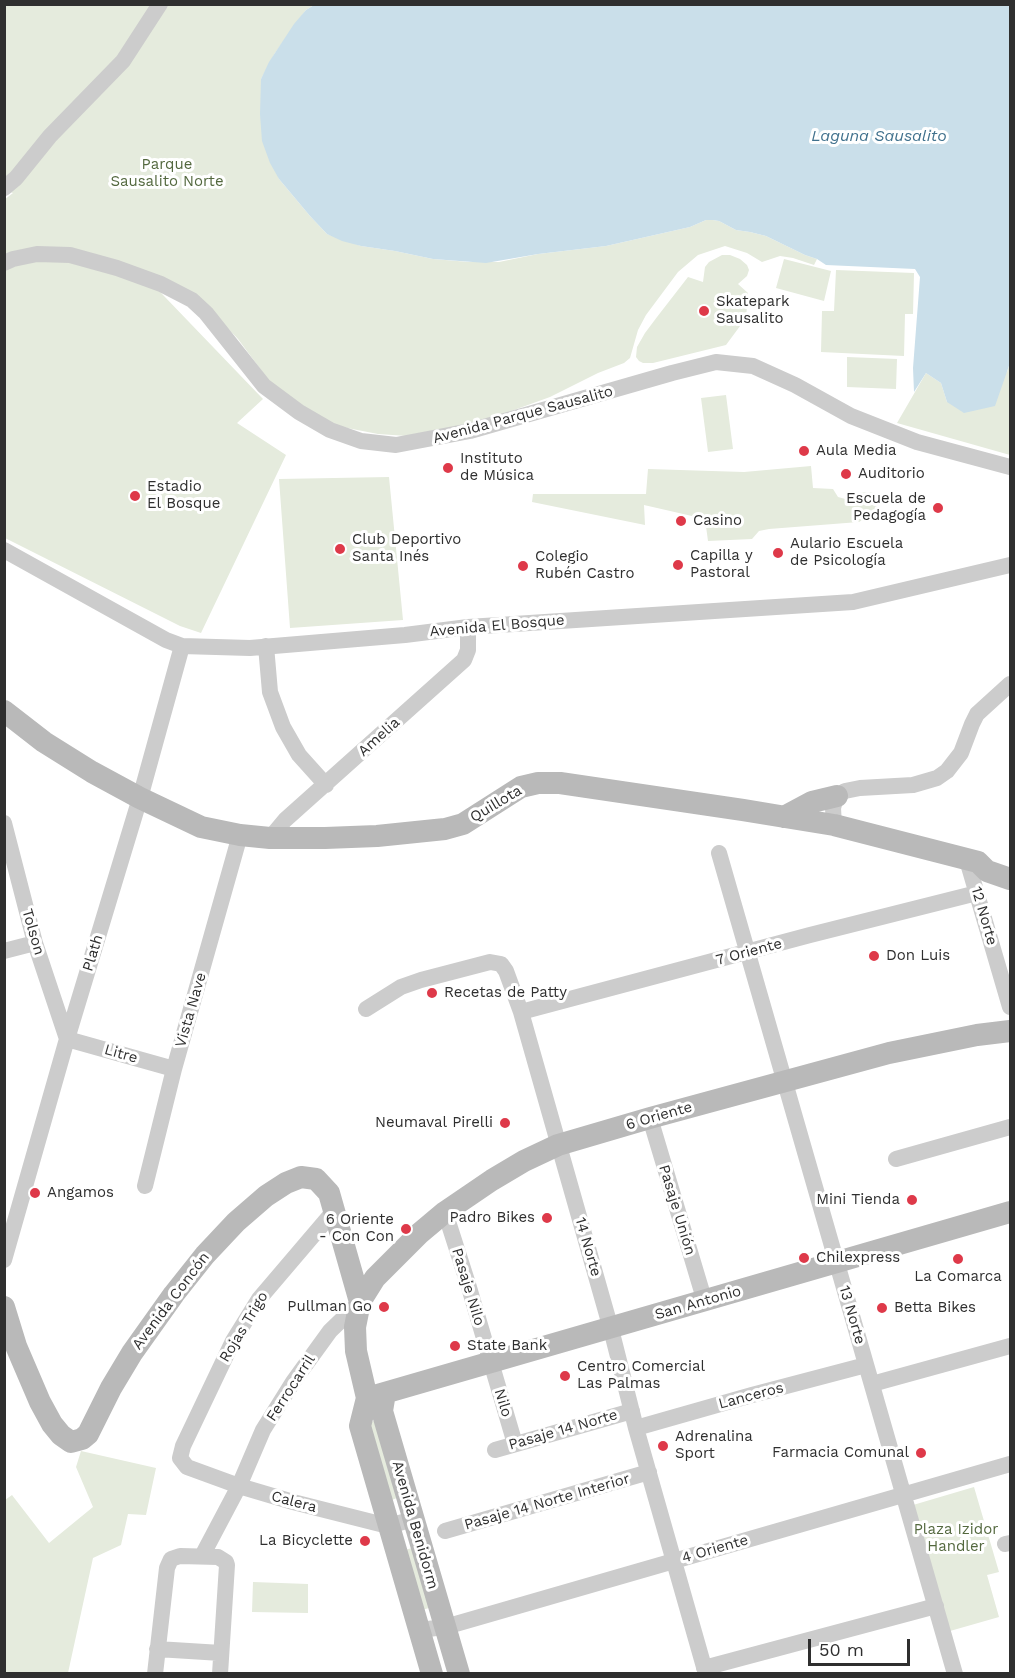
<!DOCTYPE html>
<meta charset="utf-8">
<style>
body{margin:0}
#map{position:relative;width:1015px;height:1678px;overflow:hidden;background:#fff;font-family:"Work Sans",sans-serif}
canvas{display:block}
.frame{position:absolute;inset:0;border:6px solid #2f2f2f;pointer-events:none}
.scale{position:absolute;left:808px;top:1639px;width:102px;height:27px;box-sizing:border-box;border:3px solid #2f2f2f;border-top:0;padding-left:8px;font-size:18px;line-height:21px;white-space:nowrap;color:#2f2f2f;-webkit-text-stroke:4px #fff;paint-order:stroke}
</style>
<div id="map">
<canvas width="1015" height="1678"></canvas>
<div class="frame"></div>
<div class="scale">50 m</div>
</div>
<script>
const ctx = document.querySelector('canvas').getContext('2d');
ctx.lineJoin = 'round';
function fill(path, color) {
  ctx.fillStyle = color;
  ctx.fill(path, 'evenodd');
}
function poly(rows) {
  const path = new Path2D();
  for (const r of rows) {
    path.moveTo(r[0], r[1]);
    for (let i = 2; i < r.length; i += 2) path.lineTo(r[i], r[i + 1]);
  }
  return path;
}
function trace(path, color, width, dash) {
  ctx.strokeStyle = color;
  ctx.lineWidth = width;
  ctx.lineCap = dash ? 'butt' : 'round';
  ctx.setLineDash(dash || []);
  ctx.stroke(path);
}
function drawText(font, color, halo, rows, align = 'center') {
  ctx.font = font + ' "Work Sans",sans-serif';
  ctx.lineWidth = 6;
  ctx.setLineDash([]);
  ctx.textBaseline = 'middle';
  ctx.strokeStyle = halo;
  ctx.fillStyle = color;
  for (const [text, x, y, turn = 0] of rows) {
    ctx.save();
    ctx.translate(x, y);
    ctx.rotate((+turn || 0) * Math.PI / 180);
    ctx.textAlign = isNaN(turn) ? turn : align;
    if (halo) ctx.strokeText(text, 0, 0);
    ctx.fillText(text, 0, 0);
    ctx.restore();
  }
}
fill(poly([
 [4,5,314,5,306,10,275,53,261,79,279,179,310,216,327,234,361,246,395,251,433,259,469,262,499,262,538,254,606,246,690,227,706,220,713,220,719,221,736,230,750,232,766,236,805,255,817,259,814,265,793,258,780,256,762,262,747,253,725,246,698,255,678,272,646,315,638,330,630,358,624,363,598,373,550,397,503,414,453,427,407,436,378,434,342,427,301,409,270,382,238,339,194,293,140,271,263,399,237,423,286,455,201,633,180,626,5,538,4,200,13,193,4,190],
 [722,255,730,255,740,259,747,265,749,270,747,276,738,284,748,293,746,318,726,345,653,363,643,363,639,361,636,357,637,347,645,333,657,317,688,277,703,282,705,267,709,262],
 [784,259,831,271,824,301,776,288],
 [836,270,914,273,913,314,905,314,904,356,821,352,822,311,834,311],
 [847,357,897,359,896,389,847,387],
 [1010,363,1010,455,897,423,926,373,941,383,947,402,1007,372],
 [726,395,733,449,708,452,701,398],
 [811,466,813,488,833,489,838,497,849,500,854,493,874,492,880,499,877,511,859,522,769,529,759,531,752,539,708,541,705,519,644,505,645,525,532,502,533,494,646,494,648,469,744,472],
 [389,477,403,620,290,628,279,479],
 [376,1420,397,1498,389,1501,367,1424],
 [81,1451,156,1468,146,1515,128,1514,121,1545,93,1558,68,1673,5,1673,5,1500,12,1495,49,1543,93,1507,76,1467],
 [974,1487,999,1572,987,1575,999,1617,950,1631,913,1505],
 [412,1548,429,1608,422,1610,405,1550],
 [253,1582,308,1584,308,1613,252,1612]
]), '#e5ebdd');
fill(poly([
 [314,5,1010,5,1010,363,995,406,964,413,947,402,941,383,926,373,914,392,913,368,920,277,915,269,826,265,817,259,805,255,766,236,750,232,736,230,719,221,713,220,706,220,690,227,606,246,538,254,486,263,433,259,395,251,361,246,342,241,327,234,310,216,279,179,270,163,262,141,260,114,261,79,269,62,294,24,306,10]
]), '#cadfea');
trace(poly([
 [4,188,16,178,50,136,123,61,160,4],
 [4,263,13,259,37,254,70,255,117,268,161,284,192,300,206,313,264,386,299,412,330,430,361,441,396,445,470,431,672,373,716,362,753,366,795,385,851,416,917,442,1010,467],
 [4,550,166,640,182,646,250,648,405,635,468,627,853,602,1010,565],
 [266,646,270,692,283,727,299,755,326,785],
 [4,823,35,943,67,1039,174,1069],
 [834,825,833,808,835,801,837,796,845,791,860,788,913,785,937,778,947,771,961,753,972,724,977,714,1010,684],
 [270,838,285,820,464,660,468,650,468,627],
 [719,853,955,1674],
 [967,860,1010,1007],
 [4,951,35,943],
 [366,1009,401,987,421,980,490,962,501,964,506,971,521,1012,611,1329,636,1428,706,1674],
 [521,1012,810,935,977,893],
 [650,1118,705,1302],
 [896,1159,1010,1127],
 [145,1186,174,1069,240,835],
 [334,1211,259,1299,233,1341,183,1446,180,1458,187,1467,239,1486,293,1502,388,1526,414,1519],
 [445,1212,468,1284,515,1444],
 [4,1260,67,1039,140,798,182,646],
 [872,1384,1010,1346],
 [636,1428,752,1395,866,1365],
 [495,1450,632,1411],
 [445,1531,649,1472],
 [1005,1544,1010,1543],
 [202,1556,239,1486,263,1430,293,1382,330,1331,360,1302],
 [419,1630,445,1627,459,1623,1010,1464],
 [157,1649,221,1653],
 [704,1668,936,1606],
 [155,1674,167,1568,171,1559,180,1556,218,1557,226,1562,227,1565,220,1674]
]), '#ccc', 16);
trace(poly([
 [4,711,44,742,92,772,140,798,201,827,240,835,270,838,325,838,377,836,445,829,463,824,521,787,538,783,560,783,743,810,834,825,978,862,987,871,1010,879],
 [784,817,812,802,837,796],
 [1010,1031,977,1035,889,1053,650,1118,558,1145,524,1161,492,1180,445,1212,420,1233,375,1278,360,1302,355,1327,356,1351,367,1398,1010,1212],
 [4,1307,16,1346,40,1402,52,1424,61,1435,71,1442,82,1439,88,1434,111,1388,132,1353,174,1294,205,1255,236,1222,266,1196,286,1183,301,1177,316,1179,329,1193,360,1302],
 [385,1393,382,1411,459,1674],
 [367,1398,360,1426,432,1674]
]), '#b9b9b9', 22);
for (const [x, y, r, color] of [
 [704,311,6,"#de3949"],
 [804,451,6,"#de3949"],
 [448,468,6,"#de3949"],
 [846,474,6,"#de3949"],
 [135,496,6,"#de3949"],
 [938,508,6,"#de3949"],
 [681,521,6,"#de3949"],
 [340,549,6,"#de3949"],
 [778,553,6,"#de3949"],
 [678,565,6,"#de3949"],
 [523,566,6,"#de3949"],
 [874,956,6,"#de3949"],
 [432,993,6,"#de3949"],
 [505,1123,6,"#de3949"],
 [35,1193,6,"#de3949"],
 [912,1200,6,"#de3949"],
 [547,1218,6,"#de3949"],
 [406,1229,6,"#de3949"],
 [804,1258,6,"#de3949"],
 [958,1259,6,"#de3949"],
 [384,1307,6,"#de3949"],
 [882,1308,6,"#de3949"],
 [455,1346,6,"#de3949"],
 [565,1376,6,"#de3949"],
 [663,1446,6,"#de3949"],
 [921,1453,6,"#de3949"],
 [365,1541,6,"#de3949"]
]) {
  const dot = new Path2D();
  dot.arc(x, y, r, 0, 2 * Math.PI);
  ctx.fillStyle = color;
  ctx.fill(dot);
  trace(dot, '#fff', 2);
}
drawText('15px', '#53683e', '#fff', [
 ["Parque",167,165],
 ["Sausalito Norte",167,182],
 ["Plaza Izidor",956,1530],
 ["Handler",956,1547]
]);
drawText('15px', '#2f2f2f', '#fff', [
 ["Skatepark",716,302],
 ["Sausalito",716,319],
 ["Aula Media",816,451],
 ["Instituto",460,459],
 ["de Música",460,476],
 ["Auditorio",858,474],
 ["Estadio",147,487],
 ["El Bosque",147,504],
 ["Escuela de",926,499,"right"],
 ["Pedagogía",926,516,"right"],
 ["Casino",693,521],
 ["Club Deportivo",352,540],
 ["Santa Inés",352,557],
 ["Aulario Escuela",790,544],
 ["de Psicología",790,561],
 ["Capilla y",690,556],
 ["Pastoral",690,573],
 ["Colegio",535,557],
 ["Rubén Castro",535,574],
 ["Don Luis",886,956],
 ["Recetas de Patty",444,993],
 ["Neumaval Pirelli",493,1123,"right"],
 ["Angamos",47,1193],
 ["Mini Tienda",900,1200,"right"],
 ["Padro Bikes",535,1218,"right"],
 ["6 Oriente",394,1220,"right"],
 ["- Con Con",394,1237,"right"],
 ["Chilexpress",816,1258],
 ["La Comarca",958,1277,"center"],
 ["Pullman Go",372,1307,"right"],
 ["Betta Bikes",894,1308],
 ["State Bank",467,1346],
 ["Centro Comercial",577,1367],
 ["Las Palmas",577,1384],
 ["Adrenalina",675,1437],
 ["Sport",675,1454],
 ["Farmacia Comunal",909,1453,"right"],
 ["La Bicyclette",353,1541,"right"]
], 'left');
drawText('15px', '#2f2f2f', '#fff', [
 ["Avenida Parque Sausalito",523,415,-15],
 ["Avenida El Bosque",497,626,-5],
 ["Amelia",379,737,-42],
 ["Quillota",496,804,-31],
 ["12 Norte",984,916,74],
 ["Tolson",33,932,74],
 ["7 Oriente",749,952,-15],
 ["Plath",93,953,-73],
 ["Vista Nave",191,1010,-74],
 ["Litre",121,1054,16],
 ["6 Oriente",659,1116,-16],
 ["Pasaje Unión",677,1210,73],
 ["14 Norte",588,1247,74],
 ["Pasaje Nilo",468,1287,73],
 ["Avenida Concón",171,1301,-53],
 ["San Antonio",698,1303,-16],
 ["13 Norte",852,1315,74],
 ["Rojas Trigo",244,1327,-59],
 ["Ferrocarril",291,1388,-57],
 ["Lanceros",751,1396,-15],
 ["Nilo",503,1403,73],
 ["Pasaje 14 Norte",563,1430,-16],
 ["Calera",294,1502,15],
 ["Pasaje 14 Norte Interior",547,1502,-16],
 ["Avenida Benidorm",415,1525,74],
 ["4 Oriente",715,1549,-16]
]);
drawText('italic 16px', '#40718d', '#fff', [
 ["Laguna Sausalito",879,136]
]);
</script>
